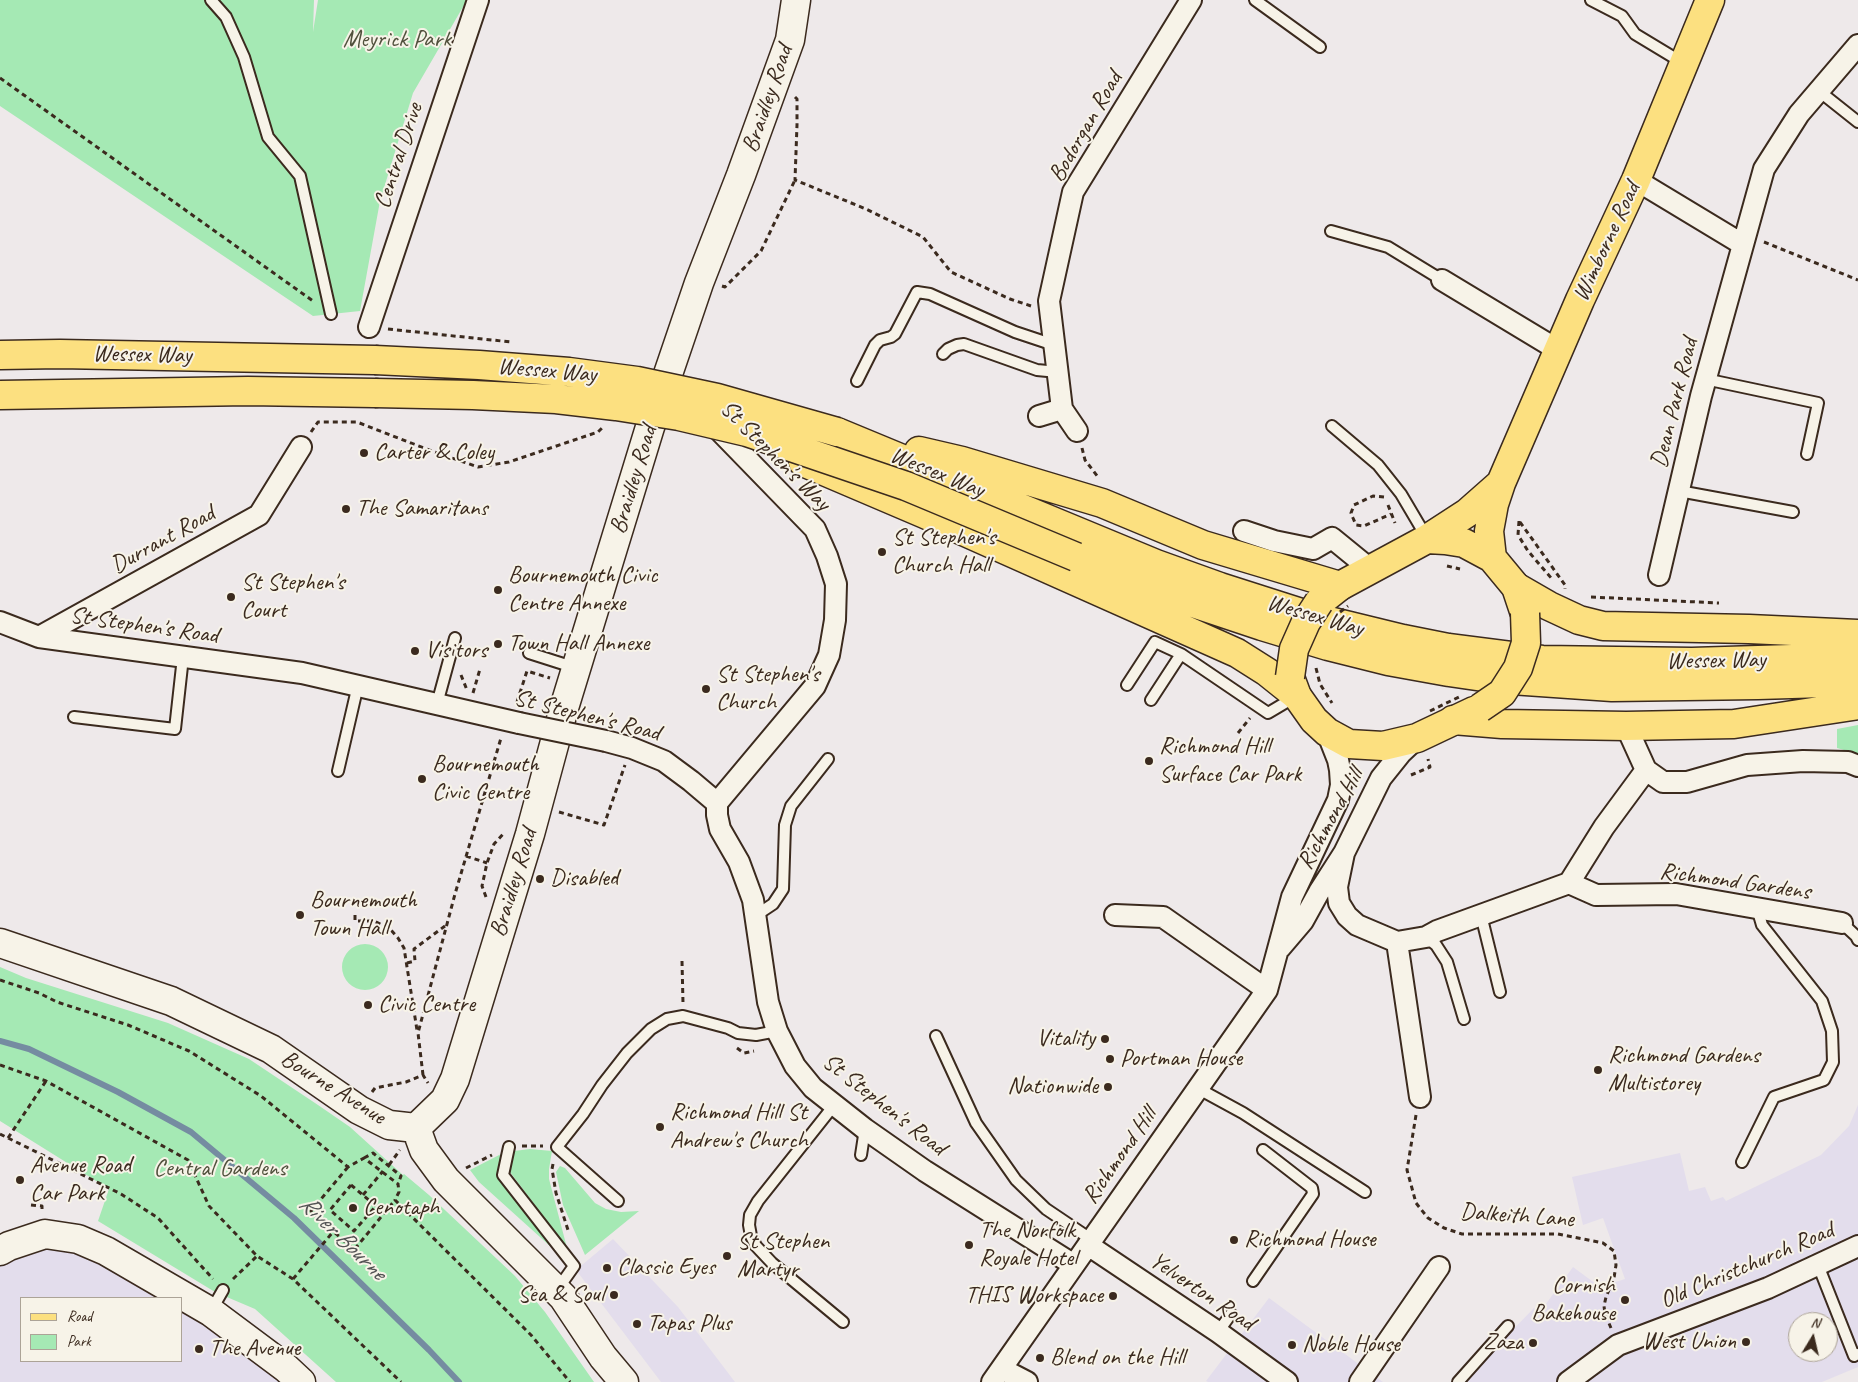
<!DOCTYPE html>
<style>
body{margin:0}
#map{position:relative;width:1858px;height:1382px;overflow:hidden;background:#eee9ea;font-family:Caveat,sans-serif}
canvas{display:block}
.legend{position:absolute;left:20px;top:1297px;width:162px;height:65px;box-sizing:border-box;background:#f7f3e8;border:1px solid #aca397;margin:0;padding:6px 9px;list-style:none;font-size:15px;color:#3b2a1e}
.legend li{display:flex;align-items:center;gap:10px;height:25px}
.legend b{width:25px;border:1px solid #aca397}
.north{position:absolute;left:1788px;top:1312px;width:50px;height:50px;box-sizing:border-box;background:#f7f3e8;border:1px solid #aca397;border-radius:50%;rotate:9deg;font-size:14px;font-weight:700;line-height:20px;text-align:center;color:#3b2a1e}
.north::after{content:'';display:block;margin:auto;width:18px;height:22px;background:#3b2a1e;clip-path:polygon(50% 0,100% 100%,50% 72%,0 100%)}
</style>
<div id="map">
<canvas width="1858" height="1382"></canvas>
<ul class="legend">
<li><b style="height:6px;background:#fce080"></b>Road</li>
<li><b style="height:14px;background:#a5e9b4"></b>Park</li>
</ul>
<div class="north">N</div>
</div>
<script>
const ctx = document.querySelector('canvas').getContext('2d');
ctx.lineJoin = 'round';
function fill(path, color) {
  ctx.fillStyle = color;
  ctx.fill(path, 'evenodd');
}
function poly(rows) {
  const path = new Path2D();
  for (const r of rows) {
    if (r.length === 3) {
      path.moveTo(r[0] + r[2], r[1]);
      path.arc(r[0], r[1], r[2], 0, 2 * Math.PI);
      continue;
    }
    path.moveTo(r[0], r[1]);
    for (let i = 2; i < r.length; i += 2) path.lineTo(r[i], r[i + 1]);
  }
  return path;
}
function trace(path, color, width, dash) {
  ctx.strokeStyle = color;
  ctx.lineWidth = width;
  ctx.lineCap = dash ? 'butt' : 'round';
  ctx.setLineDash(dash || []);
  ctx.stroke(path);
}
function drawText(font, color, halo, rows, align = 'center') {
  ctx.font = font + ' Caveat,sans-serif';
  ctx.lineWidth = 4;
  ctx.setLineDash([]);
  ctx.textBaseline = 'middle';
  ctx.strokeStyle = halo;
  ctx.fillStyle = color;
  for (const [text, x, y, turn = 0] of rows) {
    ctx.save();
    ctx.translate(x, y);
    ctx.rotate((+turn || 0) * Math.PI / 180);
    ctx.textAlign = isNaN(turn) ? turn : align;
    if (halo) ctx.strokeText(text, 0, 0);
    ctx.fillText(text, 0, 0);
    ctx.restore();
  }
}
fill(poly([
 [1858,1105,1858,1367,1822,1382,1462,1382,1534,1308,1540,1312,1573,1267,1600,1287,1625,1279,1603,1218,1583,1225,1572,1177,1680,1153,1689,1191,1705,1187,1711,1201,1723,1197,1726,1201,1821,1155,1849,1126],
 [1798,1322,1828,1322,1828,1352,1798,1352],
 [45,1234,78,1239,106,1251,211,1312,286,1368,301,1382,0,1382,0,1251,9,1246],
 [21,1298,181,1298,181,1361,21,1361],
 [613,1239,678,1307,735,1382,661,1382,576,1270],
 [1269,1298,1383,1382,1208,1382,1206,1381]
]), '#e3ddec');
fill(poly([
 [0,0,314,0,313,32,318,0,467,0,413,93,380,201,360,311,313,316,0,106],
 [1858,725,1858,754,1837,748,1837,729],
 [365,967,23],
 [0,967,26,978,168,1023,249,1059,318,1105,350,1127,403,1175,404,1174,429,1195,515,1276,545,1312,594,1382,336,1382,255,1309,215,1292,98,1221,109,1189,0,1121],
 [530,1149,552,1151,549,1169,549,1179,567,1248,510,1172,514,1151],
 [505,1152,499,1176,561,1256,479,1182,470,1170],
 [560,1166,565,1168,595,1203,606,1209,621,1212,639,1211,585,1255,563,1205,556,1172]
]), '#a5e9b4');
trace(poly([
 [0,1041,29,1049,118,1092,191,1132,294,1218,429,1350,459,1382]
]), '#758ca1', 6);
const lane = poly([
 [211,0,226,17,244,57,268,137,300,176,331,314],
 [1255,0,1320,47],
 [1591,0,1622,16,1635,34,1683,63],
 [1819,91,1858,122],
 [1331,231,1388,247,1442,280],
 [943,354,948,349,957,345,964,344,1037,370,1058,372],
 [1705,379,1818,403,1807,454],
 [857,381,875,345,880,340,891,337,895,334,917,292,930,294,1015,332,1054,345],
 [1332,426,1378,465,1401,494,1427,538],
 [1679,491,1793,512],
 [529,653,576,668],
 [1127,685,1155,642,1181,654,1268,713,1295,697],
 [1151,700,1181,654],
 [437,704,455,638],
 [74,717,175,729,183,657],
 [338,771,358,685],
 [1481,915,1500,992],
 [755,916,773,904,783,889,785,825,791,806,828,759],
 [1842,923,1856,936,1858,940],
 [1426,937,1436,945,1447,962,1464,1019],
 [936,1036,976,1123,1016,1180,1046,1209,1092,1240],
 [1199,1089,1243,1113,1365,1192],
 [835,1104,758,1201,750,1215,749,1225,751,1236,756,1246,772,1263,843,1322],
 [509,1147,503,1175,574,1266,557,1290],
 [861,1155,865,1129],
 [1742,1162,1774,1097,1824,1080,1833,1062,1832,1031,1822,1001,1762,925,1757,908],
 [618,1201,557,1147,583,1114,602,1085,627,1053,651,1029,667,1019,683,1016,728,1028,738,1033,756,1035,777,1031],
 [1818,1265,1854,1356,1858,1354],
 [1253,1281,1313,1194,1312,1188,1263,1150],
 [211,1311,223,1290],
 [1218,1332,1231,1314],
 [1458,1382,1508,1326]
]);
const street = poly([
 [1636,180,1742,244],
 [1442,280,1558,350],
 [369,327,478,0],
 [1039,416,1062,409],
 [712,423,815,529,827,556,836,584,835,620,829,655,815,686,717,803],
 [1077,431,1062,409,1049,301,1073,192,1191,0],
 [1244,531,1274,541,1313,549,1332,538,1370,569],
 [1659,575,1701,396,1764,169,1799,114,1858,45],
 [0,622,39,637,302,673,519,723],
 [39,637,259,515,301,447],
 [1626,726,1646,770,1663,782,1687,782,1747,765,1803,761,1848,762,1858,766],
 [606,741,632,748,664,761,691,781,717,803,717,815,720,829,739,862,753,900,768,1002,777,1031,795,1066,813,1088,865,1129,925,1171,1074,1265],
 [1344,853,1337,887,1339,903,1347,916,1357,925,1397,942,1426,937,1437,931,1569,883,1604,827,1646,770],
 [1569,883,1596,895,1676,894,1842,923],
 [1115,915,1163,917,1267,990],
 [1397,942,1420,1097],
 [1280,948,1303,921,1319,892,1344,853,1381,778,1401,753,1417,738],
 [1088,1245,1218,1332,1287,1382],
 [1002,1369,1027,1382],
 [992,1382,1267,990,1292,897,1338,800,1341,785,1340,770,1338,760,1327,732],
 [1360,1382,1439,1267],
 [1568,1382,1618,1345,1768,1288,1858,1246]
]);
const secondary = poly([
 [0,943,171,1001,271,1049,359,1110,389,1125,416,1128],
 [416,1128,445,1100,455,1079,530,834,564,708,650,427,699,283,741,175,790,40,796,0],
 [416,1128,424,1150,446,1180,563,1297,603,1357,624,1382],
 [0,1251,9,1246,45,1234,78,1239,106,1251,211,1312,286,1368,301,1382]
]);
const primary = poly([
 [1427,539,1445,540,1464,543,1492,558,1516,587,1524,611],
 [1492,558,1489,531,1494,504,1501,483,1580,300,1636,180,1710,0],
 [1321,601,1340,586,1427,539,1467,513,1501,483],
 [1290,677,1297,696,1314,720,1327,732,1349,744,1383,746,1417,738,1474,711]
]);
const highway = poly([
 [0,355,60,354,375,360],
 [0,395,248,391,375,393],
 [837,432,1156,564,1220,587,1317,618,1403,639,1448,648,1542,660,1692,662,1858,657],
 [919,451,962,461,1102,503,1203,545,1340,586],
 [803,462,925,514,1237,653,1267,672,1297,696],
 [1076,557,1163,593,1262,626,1328,646,1388,661,1449,672,1497,679,1612,687,1758,685,1858,682],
 [1516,587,1549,606,1579,620,1603,626,1749,629,1858,634],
 [1453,720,1502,724,1626,726,1734,724,1858,705]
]);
trace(lane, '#3b2a1e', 14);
trace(street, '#3b2a1e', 24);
trace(secondary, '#3b2a1e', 31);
trace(primary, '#3b2a1e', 31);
trace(highway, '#3b2a1e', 31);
trace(poly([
 [0,78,313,301],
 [795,97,797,99,797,125,795,180,866,209,923,237,951,272,1010,299,1031,306],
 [1764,242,1858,280],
 [722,286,725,287,761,251,795,180],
 [388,329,511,342],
 [311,432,318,422,357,422,429,450,478,467,509,462,598,432,602,428],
 [1082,448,1085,460,1098,477],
 [1384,497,1373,496,1354,505,1351,513,1353,518,1356,525,1364,526,1391,514],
 [1388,505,1395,523],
 [1519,521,1518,535,1528,551,1552,579],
 [1520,522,1565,585,1565,589],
 [1447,566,1460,569],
 [1591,597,1719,603],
 [461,675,467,690],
 [473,693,480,669],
 [517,702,527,671,550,678],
 [1238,733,1250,718],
 [1411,775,1430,767,1428,759],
 [559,812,604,825,625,765],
 [466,856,487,863],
 [486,897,482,886,487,863,494,844,505,832],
 [355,915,355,921,374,921,390,929,398,938,404,948,417,1030],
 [682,961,683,1003],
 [407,963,415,961,414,949,445,926],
 [0,980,39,993,57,1002,128,1025,189,1051,261,1096,348,1167,364,1158,398,1184,399,1192,395,1200,531,1335,570,1382],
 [737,1048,744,1053,754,1051],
 [0,1065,46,1081,188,1160,209,1206,257,1256,293,1279,401,1382],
 [423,1075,418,1033,455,894,501,738],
 [372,1092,375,1088,406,1082,423,1075,428,1083],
 [1416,1115,1407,1170,1416,1203,1428,1218,1444,1228,1462,1234,1558,1234,1603,1243,1614,1251,1616,1265,1614,1278,1606,1297,1604,1306,1605,1314,1611,1328],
 [0,1134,121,1194,158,1218,213,1279],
 [8,1138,46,1081],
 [522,1146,543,1146],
 [364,1158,373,1153,401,1176,398,1184],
 [553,1164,552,1169,556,1193,569,1233],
 [389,1165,400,1150],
 [348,1167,311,1211,354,1250,395,1200],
 [466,1168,492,1155],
 [351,1185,376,1206,354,1231,330,1210,351,1185],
 [363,1195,383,1171],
 [31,1205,42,1206,42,1211],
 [233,1279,257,1256],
 [293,1279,333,1232]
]), '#3b2a1e', 3, [5, 4]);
trace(lane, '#f7f3e8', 10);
trace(street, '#f7f3e8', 20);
trace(secondary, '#f7f3e8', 28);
trace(primary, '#fce080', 28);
trace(highway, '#fce080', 28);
const streetBridge = poly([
 [519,723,606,741]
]);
const primaryBridge = poly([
 [1290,677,1294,649,1306,622,1319,602],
 [1480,708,1502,693,1518,668,1526,643,1525,613]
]);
const highwayBridge = poly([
 [375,360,479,365,569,372,637,381,717,398,837,432],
 [375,393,473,395,556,399,616,406,679,416,747,432,906,486,1076,557]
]);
trace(streetBridge, '#3b2a1e', 24, []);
trace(primaryBridge, '#3b2a1e', 31, []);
trace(highwayBridge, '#3b2a1e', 31, []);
trace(poly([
 [1340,612,1348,606],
 [1316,668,1320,684,1332,703],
 [1430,711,1459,697]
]), '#3b2a1e', 3, [5, 4]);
trace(streetBridge, '#f7f3e8', 20);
trace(primaryBridge, '#fce080', 28);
trace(highwayBridge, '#fce080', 28);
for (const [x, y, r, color] of [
 [364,453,5,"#3b2a1e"],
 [346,509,5,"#3b2a1e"],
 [882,552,5,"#3b2a1e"],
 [498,590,5,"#3b2a1e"],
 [231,597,5,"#3b2a1e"],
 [498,644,5,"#3b2a1e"],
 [415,651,5,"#3b2a1e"],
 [706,689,5,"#3b2a1e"],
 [1149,761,5,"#3b2a1e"],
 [422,779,5,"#3b2a1e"],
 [540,879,5,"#3b2a1e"],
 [300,915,5,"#3b2a1e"],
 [368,1005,5,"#3b2a1e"],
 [1105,1039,5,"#3b2a1e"],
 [1110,1059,5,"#3b2a1e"],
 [1598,1070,5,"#3b2a1e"],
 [1108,1087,5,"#3b2a1e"],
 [660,1127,5,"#3b2a1e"],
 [20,1180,5,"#3b2a1e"],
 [353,1208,5,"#3b2a1e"],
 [1234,1240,5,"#3b2a1e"],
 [969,1245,5,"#3b2a1e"],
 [727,1256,5,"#3b2a1e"],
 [607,1268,5,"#3b2a1e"],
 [614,1295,5,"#3b2a1e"],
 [1113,1296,5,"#3b2a1e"],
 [1625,1300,5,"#3b2a1e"],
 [637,1324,5,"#3b2a1e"],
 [1746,1342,5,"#3b2a1e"],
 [1533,1343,5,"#3b2a1e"],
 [1292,1345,5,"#3b2a1e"],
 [199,1349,5,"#3b2a1e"],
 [1040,1358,5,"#3b2a1e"]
]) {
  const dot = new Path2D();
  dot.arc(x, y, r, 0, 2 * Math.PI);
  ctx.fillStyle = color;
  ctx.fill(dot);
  trace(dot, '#f7f3e8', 2);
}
drawText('24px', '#50503c', '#f7f3e8', [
 ["Meyrick Park",397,40],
 ["Central Gardens",220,1169]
]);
drawText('24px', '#3b2a1e', '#f7f3e8', [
 ["Braidley Road",768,99,-71],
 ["Bodorgan Road",1086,127,-60],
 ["Central Drive",399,156,-72],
 ["Wimborne Road",1607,242,-65],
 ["Wessex Way",142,355,1],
 ["Wessex Way",547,371,5],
 ["Dean Park Road",1675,403,-76],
 ["St Stephen's Way",775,456,45],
 ["Wessex Way",937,473,22],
 ["Braidley Road",634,480,-73],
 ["Durrant Road",163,540,-29],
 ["Wessex Way",1315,616,16],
 ["St Stephen's Road",144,626,8],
 ["Wessex Way",1716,661,-1],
 ["St Stephen's Road",587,716,14],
 ["Richmond Hill",1331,819,-61],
 ["Richmond Gardens",1735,882,8],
 ["Braidley Road",514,883,-73],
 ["Bourne Avenue",333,1088,32],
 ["St Stephen's Road",884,1105,38],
 ["Richmond Hill",1120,1156,-55],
 ["Dalkeith Lane",1517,1216,4],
 ["Old Christchurch Road",1747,1266,-23],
 ["Yelverton Road",1202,1292,34]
]);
drawText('24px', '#3b2a1e', '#f7f3e8', [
 ["Carter & Coley",374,453],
 ["The Samaritans",356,509],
 ["St Stephen's",892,538],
 ["Church Hall",892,566],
 ["Bournemouth Civic",508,576],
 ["Centre Annexe",508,604],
 ["St Stephen's",241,583],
 ["Court",241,611],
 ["Town Hall Annexe",508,644],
 ["Visitors",425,651],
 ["St Stephen's",716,675],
 ["Church",716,703],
 ["Richmond Hill",1159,747],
 ["Surface Car Park",1159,775],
 ["Bournemouth",432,765],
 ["Civic Centre",432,793],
 ["Disabled",550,879],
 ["Bournemouth",310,901],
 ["Town Hall",310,929],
 ["Civic Centre",378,1005],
 ["Vitality",1095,1039,"right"],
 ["Richmond Gardens",1608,1056],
 ["Multistorey",1608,1084],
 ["Portman House",1120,1059],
 ["Nationwide",1098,1087,"right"],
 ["Richmond Hill St",670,1113],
 ["Andrew's Church",670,1141],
 ["Avenue Road",30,1166],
 ["Car Park",30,1194],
 ["Cenotaph",363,1208],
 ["The Norfolk",979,1231],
 ["Royale Hotel",979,1259],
 ["Richmond House",1244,1240],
 ["St Stephen",737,1242],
 ["Martyr",737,1270],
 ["Classic Eyes",617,1268],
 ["Cornish",1615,1286,"right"],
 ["Bakehouse",1615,1314,"right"],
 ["Sea & Soul",604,1295,"right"],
 ["THIS Workspace",1103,1296,"right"],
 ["Tapas Plus",647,1324],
 ["West Union",1736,1342,"right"],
 ["Zaza",1523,1343,"right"],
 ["Noble House",1302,1345],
 ["The Avenue",209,1349],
 ["Blend on the Hill",1050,1358]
], 'left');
drawText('italic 25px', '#535354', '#f7f3e8', [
 ["River Bourne",342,1238,44]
]);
</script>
